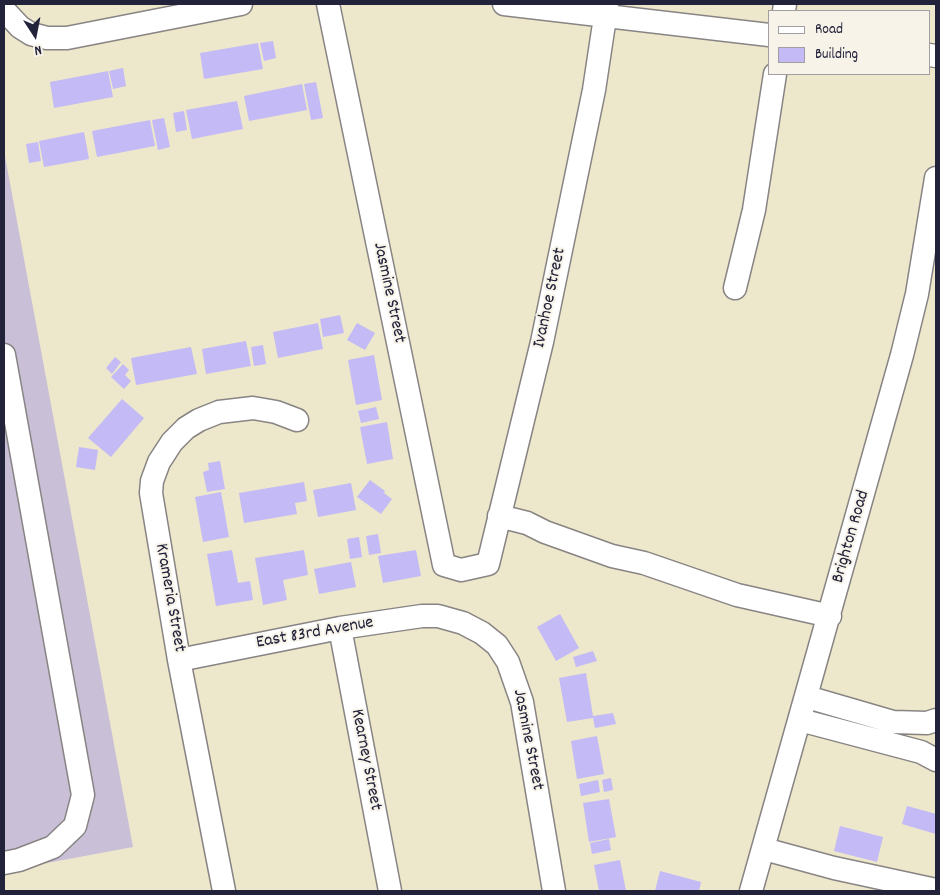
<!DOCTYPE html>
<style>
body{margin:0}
#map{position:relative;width:940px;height:895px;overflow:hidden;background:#ede7cb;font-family:Dekko,sans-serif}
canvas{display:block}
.frame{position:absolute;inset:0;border:5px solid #22223b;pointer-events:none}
.legend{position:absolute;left:768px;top:10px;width:162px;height:65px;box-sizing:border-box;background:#f7f3e8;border:1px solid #a29fa3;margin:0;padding:6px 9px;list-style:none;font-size:15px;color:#22223b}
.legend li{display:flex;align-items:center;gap:10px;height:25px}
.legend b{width:25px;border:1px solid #a29fa3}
.north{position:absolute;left:10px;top:10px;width:50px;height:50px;-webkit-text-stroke:4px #f7f3e8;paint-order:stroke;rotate:169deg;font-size:14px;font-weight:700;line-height:20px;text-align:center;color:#22223b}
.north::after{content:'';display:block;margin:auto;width:18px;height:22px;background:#22223b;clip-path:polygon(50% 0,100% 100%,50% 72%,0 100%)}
</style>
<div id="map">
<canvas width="940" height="895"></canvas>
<div class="frame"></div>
<ul class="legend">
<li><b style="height:6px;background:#fff"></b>Road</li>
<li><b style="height:14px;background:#c3baf6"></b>Building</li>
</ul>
<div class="north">N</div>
</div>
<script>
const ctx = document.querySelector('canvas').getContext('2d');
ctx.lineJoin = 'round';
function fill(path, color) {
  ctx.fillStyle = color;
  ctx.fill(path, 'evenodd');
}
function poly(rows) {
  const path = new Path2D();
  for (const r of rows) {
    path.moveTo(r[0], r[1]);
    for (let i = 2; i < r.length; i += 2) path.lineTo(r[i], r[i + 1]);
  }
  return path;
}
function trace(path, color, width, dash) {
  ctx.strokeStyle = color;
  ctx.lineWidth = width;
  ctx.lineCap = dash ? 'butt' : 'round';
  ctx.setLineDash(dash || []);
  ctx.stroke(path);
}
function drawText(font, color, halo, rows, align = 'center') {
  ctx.font = font + ' Dekko,sans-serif';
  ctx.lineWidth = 4;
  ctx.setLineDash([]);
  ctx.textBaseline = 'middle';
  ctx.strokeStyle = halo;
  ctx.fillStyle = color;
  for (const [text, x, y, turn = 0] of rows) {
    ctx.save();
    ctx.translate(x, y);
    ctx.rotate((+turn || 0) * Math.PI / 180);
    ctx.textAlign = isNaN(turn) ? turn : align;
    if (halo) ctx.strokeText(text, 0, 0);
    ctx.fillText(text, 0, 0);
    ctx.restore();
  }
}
fill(poly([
 [4,151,133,847,4,871]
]), '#c9bfd7');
fill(poly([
 [273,41,276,58,264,61,260,43],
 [258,43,263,69,204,79,200,53],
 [123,68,126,86,113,89,109,71],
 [108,71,113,97,54,108,50,82],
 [316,82,323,118,311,120,304,84],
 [302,84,307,110,249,121,244,96],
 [237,101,243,129,192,139,186,110],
 [184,111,187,130,176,132,173,113],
 [164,118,170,147,158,150,152,120],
 [150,120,155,146,97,157,92,131],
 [84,132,89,159,44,167,39,141],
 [38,142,41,161,29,163,26,144],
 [340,315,344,333,323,337,320,319],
 [318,323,323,349,278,358,273,332],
 [357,323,375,333,365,350,347,340],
 [246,341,251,366,206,374,202,349],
 [263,345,266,364,254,366,251,347],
 [191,347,197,374,136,385,131,358],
 [374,355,382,400,356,405,348,360],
 [115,357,121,362,112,374,106,368],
 [123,364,129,370,125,375,131,381,124,389,111,377],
 [122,399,144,418,111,457,88,438],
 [376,407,379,419,361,423,358,411],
 [387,422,393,459,367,464,360,427],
 [79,447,98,450,95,470,76,467],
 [220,461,225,489,207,492,203,472,209,470,208,463],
 [370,480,385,491,384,493,392,499,381,514,357,497],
 [304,482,307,501,295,503,297,514,244,523,239,493],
 [351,483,356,510,318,517,313,490],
 [221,492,229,537,203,542,195,497],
 [378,534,381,553,369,555,366,536],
 [359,537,362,557,350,559,347,539],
 [232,550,238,583,250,581,253,600,216,606,207,554],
 [304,550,308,575,283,580,287,600,263,605,255,558],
 [416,550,421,576,383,583,378,556],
 [351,562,356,587,319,594,314,569],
 [560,614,579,648,556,661,537,627],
 [593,651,597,661,576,667,573,657],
 [586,673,593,716,613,713,616,724,595,728,593,718,567,722,559,678],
 [597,736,604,774,577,779,571,741],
 [611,778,613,790,604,792,602,780],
 [598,780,600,792,581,796,579,784],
 [609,799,616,837,589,842,583,803],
 [907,806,936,814,936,834,902,824],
 [840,826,883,837,877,862,834,851],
 [609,839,611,850,592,854,590,843],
 [620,860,626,891,599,891,594,865],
 [660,871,701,882,699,891,655,891]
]), '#c3baf6');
const minor = poly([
 [328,4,444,565,461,570,488,564,542,342,594,90,607,4],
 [504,4,769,35],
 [4,10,20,27,31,34,47,38,67,38,241,4],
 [784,11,785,4],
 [929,55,936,56],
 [735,288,754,210,775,74],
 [4,355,83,795,75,826,53,847,19,860,4,863],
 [499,516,527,523,545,532,612,556,644,563,737,595,830,616],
 [340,628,390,891],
 [179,660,340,628,422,616,438,616,463,623,482,633,497,645,508,662,522,702,554,891],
 [807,697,893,722,927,723,936,720],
 [800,720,921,752,936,760],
 [764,849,834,868,936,890],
 [224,891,179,660,151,493,152,481,159,462,172,442,186,428,199,420,219,412,253,408,276,412,297,420],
 [751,891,902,355,917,294,936,178]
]);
trace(minor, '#888483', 25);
trace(minor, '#fff', 22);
drawText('18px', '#22223b', '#f7f3e8', [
 ["Jasmine Street",388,293,78],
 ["Ivanhoe Street",551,298,-78],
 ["Brighton Road",852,537,-74],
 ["Krameria Street",169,598,80],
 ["East 83rd Avenue",315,634,-10],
 ["Jasmine Street",527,740,79],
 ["Kearney Street",365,760,79]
]);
</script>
